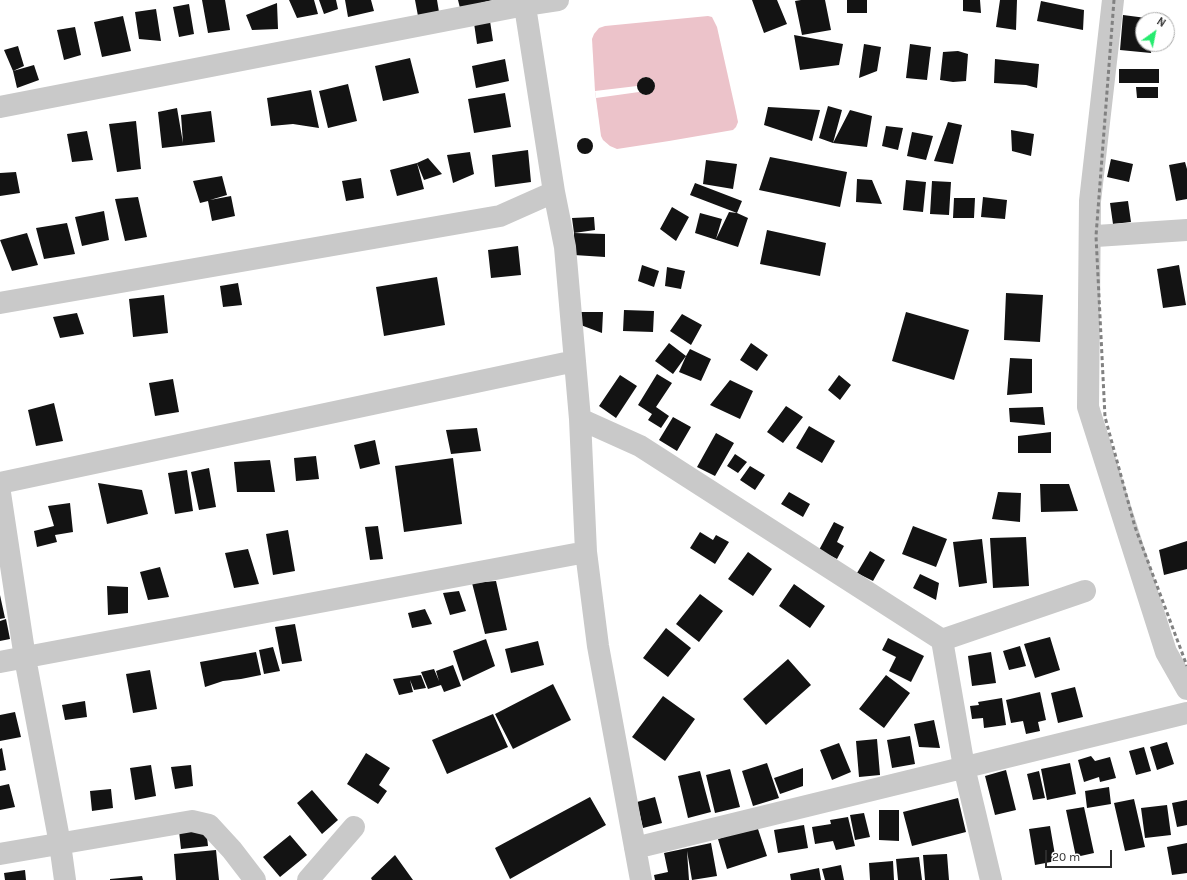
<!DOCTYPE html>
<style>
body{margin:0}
#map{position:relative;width:1187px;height:880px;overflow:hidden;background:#fff;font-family:Karla,sans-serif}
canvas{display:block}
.north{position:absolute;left:1135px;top:12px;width:40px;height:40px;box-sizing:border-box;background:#fff;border:1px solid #ababab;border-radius:50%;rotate:33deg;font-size:11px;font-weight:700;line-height:16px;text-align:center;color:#2c2c2c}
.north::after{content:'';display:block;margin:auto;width:14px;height:18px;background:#26eb6f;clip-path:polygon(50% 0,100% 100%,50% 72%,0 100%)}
.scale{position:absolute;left:1045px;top:850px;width:67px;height:18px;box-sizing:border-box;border:2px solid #2c2c2c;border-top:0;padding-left:5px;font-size:12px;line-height:14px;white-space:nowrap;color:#2c2c2c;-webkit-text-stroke:3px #fff;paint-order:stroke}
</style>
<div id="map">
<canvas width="1187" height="880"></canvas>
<div class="north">N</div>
<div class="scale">20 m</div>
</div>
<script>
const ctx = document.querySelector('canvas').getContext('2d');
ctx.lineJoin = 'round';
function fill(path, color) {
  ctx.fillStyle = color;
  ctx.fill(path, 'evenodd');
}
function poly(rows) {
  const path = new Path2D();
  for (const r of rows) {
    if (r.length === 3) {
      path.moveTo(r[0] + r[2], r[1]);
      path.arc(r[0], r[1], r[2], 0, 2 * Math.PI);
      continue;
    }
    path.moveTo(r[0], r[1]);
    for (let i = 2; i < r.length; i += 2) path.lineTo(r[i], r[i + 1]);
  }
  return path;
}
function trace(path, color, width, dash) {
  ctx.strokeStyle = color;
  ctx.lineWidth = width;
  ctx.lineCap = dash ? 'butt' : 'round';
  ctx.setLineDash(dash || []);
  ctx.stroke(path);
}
fill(poly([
 [708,16,712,17,717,27,736,112,738,122,736,127,733,130,669,141,617,149,610,146,603,140,601,136,595,91,592,39,594,34,599,28,605,26]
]), '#ecc3ca');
fill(poly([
 [644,77,650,78,654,81,655,87,650,94,644,95,639,92,596,98,595,91,637,86,639,81]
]), '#fff');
fill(poly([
 [202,0,225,0,230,30,208,33],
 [289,0,314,0,318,14,297,18],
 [319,0,336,0,338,9,324,14],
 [345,0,371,0,374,11,348,17],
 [415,0,437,0,439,12,418,16],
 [458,0,493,0,460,8],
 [752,0,777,0,787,24,764,33],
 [801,0,825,0,831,30,802,35,795,1],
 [847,0,867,0,867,13,847,13],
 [963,0,980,0,981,13,963,11],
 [1000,0,1017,0,1016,30,996,27],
 [1041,1,1084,10,1083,30,1037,21],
 [277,3,278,29,252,30,246,15],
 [189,4,194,34,179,37,173,7],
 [156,9,161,41,139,39,135,12],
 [1123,15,1154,19,1154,20,1143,20,1143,44,1152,44,1151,53,1120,50],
 [123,16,131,51,102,57,94,22],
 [490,21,493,41,477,44,474,23],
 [75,27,81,55,64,60,57,30],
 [794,35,843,44,839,65,800,70],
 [864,44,881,47,877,71,859,78],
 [910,44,931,47,927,80,906,78],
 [18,46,24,66,13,71,34,65,39,80,17,88,13,71,4,50],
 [958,51,968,54,966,81,953,82,940,80,943,52],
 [410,58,419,93,383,101,375,66],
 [505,59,509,81,476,88,472,66],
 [995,59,1039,64,1037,88,1026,85,994,83],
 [1119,69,1159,69,1159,83,1119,83],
 [646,86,9],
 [348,84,357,121,328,128,319,91],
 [1136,87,1158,87,1158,98,1137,98],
 [311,90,319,128,293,124,271,126,267,98],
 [505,93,511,127,474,133,468,99],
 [828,106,842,110,833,143,819,138],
 [768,107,820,110,812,141,764,125],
 [177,108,183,143,181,115,211,111,215,142,162,148,158,112],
 [850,110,872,116,867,147,833,143],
 [136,121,141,169,117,172,109,124],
 [948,122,962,125,953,164,934,161],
 [886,126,903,128,898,150,882,146],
 [1011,130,1034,134,1031,156,1012,151],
 [87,131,93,160,72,162,67,134],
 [912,132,933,136,926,160,907,156],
 [585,146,8],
 [528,150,531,182,495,187,492,155],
 [470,152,474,174,453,183,447,155],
 [770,157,847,172,840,207,759,190],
 [428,158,442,174,424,180,417,163],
 [1111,159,1133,164,1129,182,1107,177],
 [706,160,737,164,733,189,703,184],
 [1185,162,1187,169,1187,199,1176,201,1169,165],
 [417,163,424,189,397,196,390,170],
 [16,172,20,193,0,196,0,173],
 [222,176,227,195,210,200,231,196,235,216,212,221,208,201,200,203,193,181],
 [361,178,364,198,346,201,342,181],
 [857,179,872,180,882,204,856,202],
 [906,180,926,182,923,212,903,210],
 [932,181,951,182,949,215,930,214],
 [695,183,742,201,737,213,690,195],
 [138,197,147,237,125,241,115,199],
 [983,197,1007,200,1005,219,981,217],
 [954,198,975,198,974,218,953,218],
 [1128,201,1131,222,1113,224,1110,203],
 [672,207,689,217,676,241,660,229],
 [104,211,109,240,82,246,75,217],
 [729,212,737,213,748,218,738,247,695,233,700,213,722,219,716,239],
 [594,217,595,230,574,233,572,218],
 [67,223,75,254,44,259,36,228],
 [767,230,826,243,820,276,760,264],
 [27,233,38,265,12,271,0,240],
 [574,233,605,234,605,257,574,255],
 [518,246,521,275,491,278,488,250],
 [642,265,659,271,654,287,638,281],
 [1179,265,1186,305,1163,308,1157,269],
 [667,267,685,271,681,289,665,286],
 [437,277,445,325,384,336,376,287],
 [238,283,242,305,223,307,220,286],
 [1006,293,1043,295,1040,342,1004,340],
 [164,295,168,333,133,337,129,299],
 [624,310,654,311,653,332,623,331],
 [578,312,603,312,602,333,578,324],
 [906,312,969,330,954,380,892,361],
 [77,313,84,334,60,338,53,317],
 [682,314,702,325,691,345,670,331],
 [669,343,686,356,690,349,711,359,701,381,679,372,686,356,673,374,655,361],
 [751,343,768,355,757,371,740,360],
 [1010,358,1032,359,1032,393,1007,395],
 [657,374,672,383,656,407,669,416,661,428,648,420,652,414,638,405],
 [620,375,637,386,616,418,599,406],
 [839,375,851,385,840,400,828,390],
 [173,379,179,412,155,416,149,383],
 [730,380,753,391,740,419,710,405],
 [54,403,63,441,36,446,28,410],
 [786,406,803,417,783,443,767,432],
 [1043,407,1045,425,1010,422,1009,408],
 [673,417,691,427,677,451,659,440],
 [809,426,835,441,822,463,796,448],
 [477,428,481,451,451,454,446,430],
 [1051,432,1051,453,1018,453,1018,436],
 [716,433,734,443,715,476,697,467],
 [375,440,380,464,360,469,354,445],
 [735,454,747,462,738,473,727,466],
 [316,456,319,479,296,481,294,458],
 [453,458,462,524,404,532,395,466],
 [270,460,275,492,237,492,234,462],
 [750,466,765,475,755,490,740,480],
 [209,468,216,507,199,510,191,472],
 [187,470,193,511,175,514,168,473],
 [98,483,142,490,148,514,107,524],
 [1040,484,1069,484,1078,511,1041,512],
 [789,492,810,504,803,517,781,504],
 [998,492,1021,493,1020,522,992,519],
 [70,503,73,532,55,535,57,542,37,547,34,531,54,526,48,506],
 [834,522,844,527,837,542,844,546,837,559,819,550],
 [378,526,383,559,370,560,365,527],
 [913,526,947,539,936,567,902,554],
 [288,530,295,571,273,575,266,534],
 [700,532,713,540,716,535,729,542,715,564,690,548],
 [1026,537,1029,586,993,588,990,538],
 [982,539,987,583,959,587,953,542],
 [1187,541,1187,569,1164,575,1159,550],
 [248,549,259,584,234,588,225,553],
 [870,551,885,560,873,581,857,573],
 [748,552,772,569,753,596,728,579],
 [160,567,169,597,148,600,140,572],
 [920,574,939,583,936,600,913,588],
 [496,581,507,630,485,634,472,583],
 [794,584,825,606,810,628,779,606],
 [107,586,128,587,128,613,108,615],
 [459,591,466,611,450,615,443,593],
 [700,594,723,611,699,642,676,624],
 [0,595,5,618,0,619],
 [425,609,432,624,412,628,408,613],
 [6,619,10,639,0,641,0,621],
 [295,624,302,661,282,664,275,627],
 [666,628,691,648,668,677,643,658],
 [1050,637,1060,670,1035,678,1024,644],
 [888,638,924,656,911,682,889,671,896,657,882,650],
 [486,639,495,666,463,681,453,651],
 [538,641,544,665,511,673,505,649],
 [1020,646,1026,666,1009,670,1003,651],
 [273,647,280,671,264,674,259,650],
 [256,652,261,675,241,679,223,681,205,687,200,662],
 [991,652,996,683,972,686,968,656],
 [788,659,811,685,766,725,743,699],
 [453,665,461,686,444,692,441,685,428,689,421,672,434,669,439,681,436,671],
 [150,670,157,709,133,713,126,674],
 [421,675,426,688,414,690,410,680,413,692,399,695,393,679],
 [886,675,910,693,884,728,859,709],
 [553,684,571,720,513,749,495,714],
 [1075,687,1083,717,1058,723,1051,693],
 [1040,692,1046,720,1038,722,1040,731,1026,734,1023,721,1011,723,1006,700],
 [663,696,695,719,665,761,632,737],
 [1002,698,1006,725,984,728,983,718,972,719,970,706,979,705,978,702],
 [85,701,87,717,65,720,62,705],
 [15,712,21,737,0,741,0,715],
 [493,714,508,747,447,774,432,740],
 [934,720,940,748,919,747,914,724],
 [910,736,915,764,892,768,887,740],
 [877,739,880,775,859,777,856,741],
 [1167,742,1174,764,1157,770,1150,747],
 [839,743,851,772,832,780,820,750],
 [1144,747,1151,771,1136,775,1129,751],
 [2,748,6,770,0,771,0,749],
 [366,753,390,768,379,785,387,791,378,804,347,784],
 [1091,756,1095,761,1110,757,1116,778,1100,782,1099,777,1084,782,1078,760],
 [767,763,779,798,753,806,742,771],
 [1070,763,1076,794,1047,800,1041,769],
 [151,765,156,796,135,800,130,768],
 [191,765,193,786,175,789,171,767],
 [803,768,803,786,780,794,774,778],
 [730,769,740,807,715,813,706,775],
 [1006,770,1016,810,995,815,985,776],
 [700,771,711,812,688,818,678,776],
 [1039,771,1045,798,1033,800,1027,774],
 [9,784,15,807,0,810,0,786],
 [1109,787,1111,804,1087,808,1085,791],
 [111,789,113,808,92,811,90,791],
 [312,790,338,820,322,834,297,803],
 [590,797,606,825,510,879,495,848],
 [655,797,662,823,643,828,637,802],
 [958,798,966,832,912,846,903,812],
 [1134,799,1145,847,1125,851,1114,803],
 [1187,800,1187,825,1177,827,1172,803],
 [1167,805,1171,835,1145,838,1141,808],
 [1084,807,1094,853,1076,857,1066,810],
 [879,810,899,810,899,841,879,840],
 [864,813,870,837,855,840,850,815],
 [848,817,855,846,836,850,833,841,815,844,812,827,831,824,830,820],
 [804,825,808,848,778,853,774,830],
 [757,826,767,856,727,869,718,839],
 [1050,826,1056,861,1035,865,1029,829],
 [206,828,208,846,181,849,179,831],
 [290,835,307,855,280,877,263,857],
 [711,843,717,876,692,880,687,851,689,880,655,880,654,875,668,872,664,853],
 [1187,843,1187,873,1172,875,1167,847],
 [216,850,219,880,176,880,174,854],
 [947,854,949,880,925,880,923,855],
 [395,855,413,880,372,880,371,878],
 [919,857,922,880,898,880,896,859],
 [893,861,894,880,870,880,869,863],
 [841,865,844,880,825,880,822,869],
 [819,868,821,880,791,880,790,874],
 [25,870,26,880,5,880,4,873],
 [142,876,143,880,110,880,110,879]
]), '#131313');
trace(poly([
 [524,0,554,192,565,247,580,419,586,552,598,646,641,880],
 [1113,0,1090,201,1088,407,1166,652,1187,689],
 [0,107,525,5,558,0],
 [1090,235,1096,236,1187,230],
 [0,303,500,216,554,192],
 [580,419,640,446,942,640],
 [0,483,575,361],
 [0,493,25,658,60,844,65,880],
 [0,662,586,552],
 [635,848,1187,713],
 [0,854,192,821,209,825,232,850,255,880],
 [308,880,354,827],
 [991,880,964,767,942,640,1085,591]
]), '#c9c9c9', 22);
trace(poly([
 [1114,0,1096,236,1105,417,1135,527,1187,666]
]), '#818181', 3, [4, 3]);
</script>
